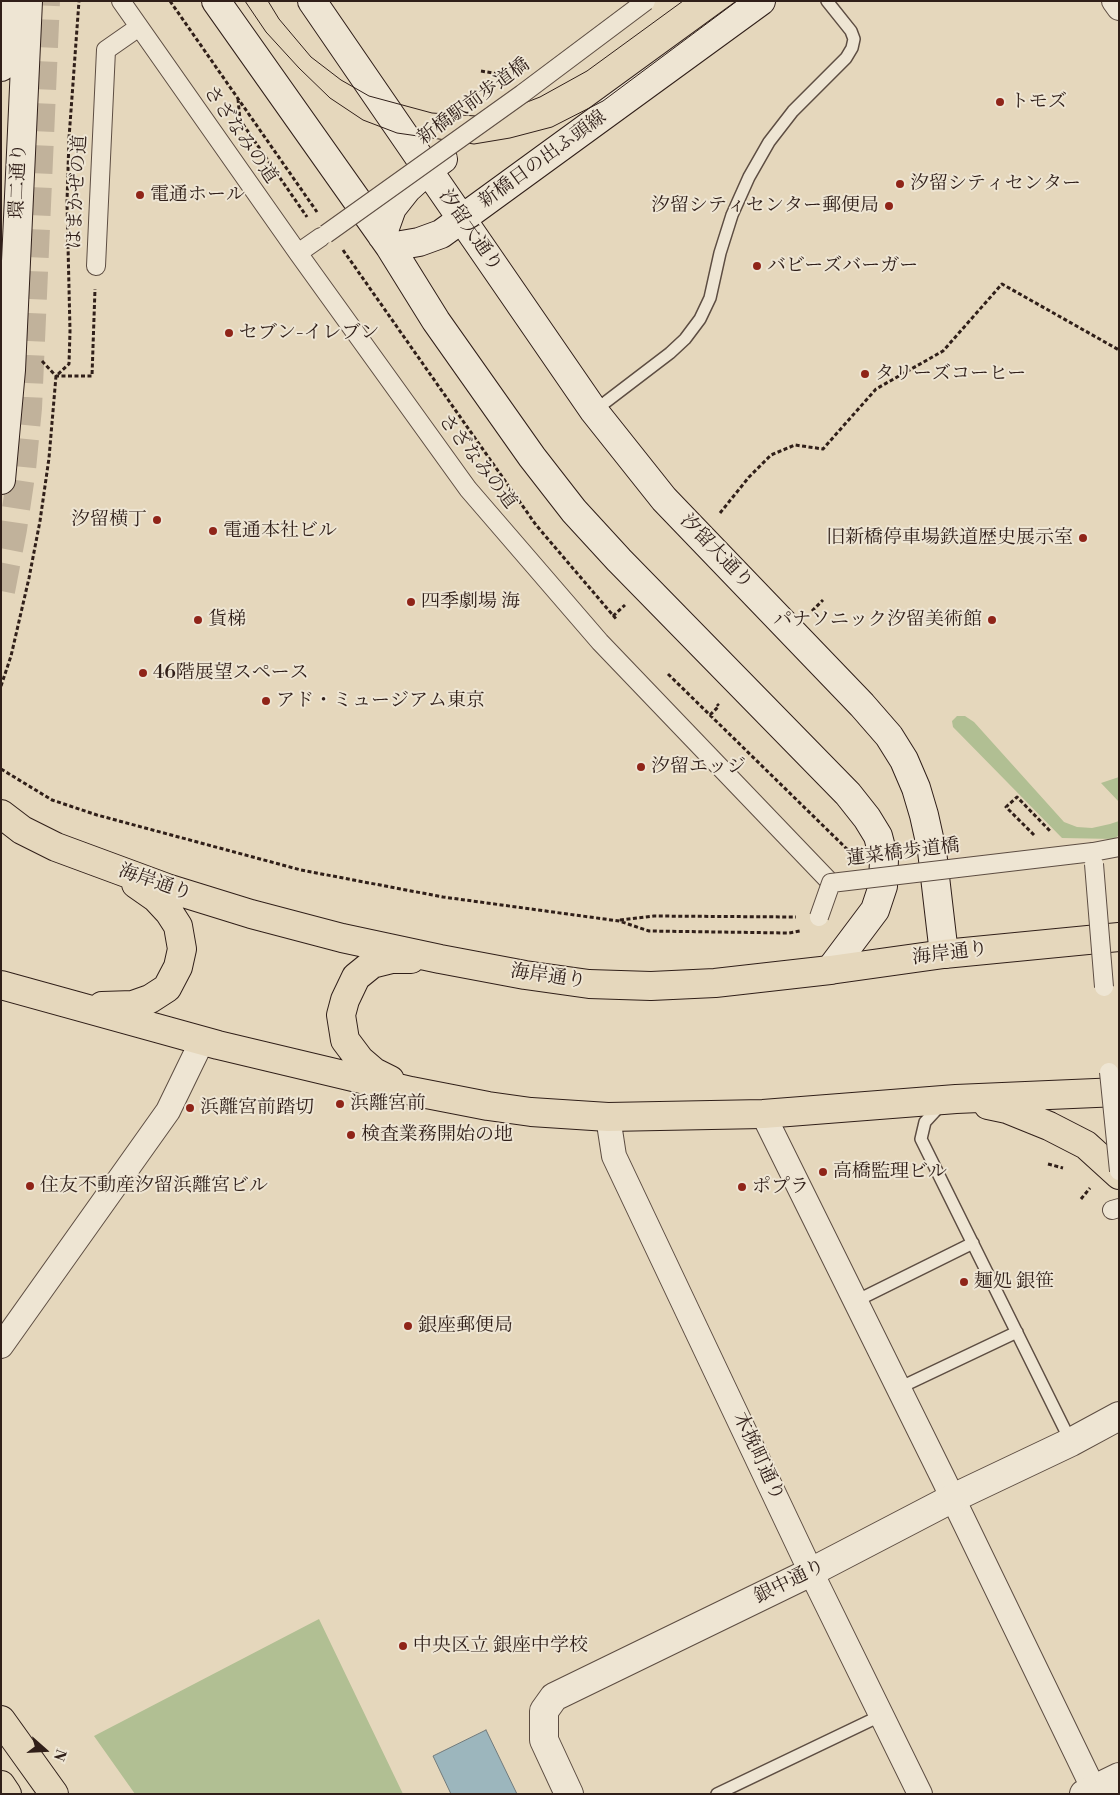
<!DOCTYPE html>
<meta charset="utf-8">
<style>
body{margin:0}
#map{position:relative;width:1120px;height:1795px;overflow:hidden;background:#e5d7bc;font-family:"Libre Bodoni",serif}
canvas{display:block}
.frame{position:absolute;inset:0;border:2px solid #301f19;pointer-events:none}
.north{position:absolute;left:20px;top:1725px;width:50px;height:50px;-webkit-text-stroke:4px #eee5d3;paint-order:stroke;rotate:109deg;font-size:14px;font-weight:700;line-height:20px;text-align:center;color:#301f19}
.north::after{content:'';display:block;margin:auto;width:18px;height:22px;background:#301f19;clip-path:polygon(50% 0,100% 100%,50% 72%,0 100%)}
</style>
<div id="map">
<canvas width="1120" height="1795"></canvas>
<div class="frame"></div>
<div class="north">N</div>
</div>
<script>
const ctx = document.querySelector('canvas').getContext('2d');
ctx.lineJoin = 'round';
function fill(path, color) {
  ctx.fillStyle = color;
  ctx.fill(path, 'evenodd');
}
function poly(rows) {
  const path = new Path2D();
  for (const r of rows) {
    path.moveTo(r[0], r[1]);
    for (let i = 2; i < r.length; i += 2) path.lineTo(r[i], r[i + 1]);
  }
  return path;
}
function trace(path, color, width, dash) {
  ctx.strokeStyle = color;
  ctx.lineWidth = width;
  ctx.lineCap = dash ? 'butt' : 'round';
  ctx.setLineDash(dash || []);
  ctx.stroke(path);
}
function drawText(font, color, halo, rows, align = 'center') {
  ctx.font = font + ' "Libre Bodoni","Noto Serif JP",serif';
  ctx.lineWidth = 4;
  ctx.setLineDash([]);
  ctx.textBaseline = 'middle';
  ctx.strokeStyle = halo;
  ctx.fillStyle = color;
  for (const [text, x, y, turn = 0] of rows) {
    ctx.save();
    ctx.translate(x, y);
    ctx.rotate((+turn || 0) * Math.PI / 180);
    ctx.textAlign = isNaN(turn) ? turn : align;
    if (halo) ctx.strokeText(text, 0, 0);
    ctx.fillText(text, 0, 0);
    ctx.restore();
  }
}
fill(poly([
 [957,716,965,716,974,722,1064,822,1077,827,1092,828,1110,824,1119,821,1119,835,1114,839,1062,838,953,727,952,721],
 [1119,777,1119,802,1101,783],
 [319,1619,403,1794,135,1794,94,1736]
]), '#b1bf93');
const water = poly([
 [486,1730,517,1794,451,1794,433,1756,486,1730]
]);
fill(water, '#9cb6bd');
trace(water, '#717a7b', 1);
trace(poly([
 [1,591,13,529,22,469,28,408,46,1]
]), '#c1b29b', 28, [28, 14]);
const service = poly([
 [594,411,670,353,685,339,700,319,710,298,720,253,732,215,749,177,769,142,793,111,846,58,852,48,854,39,851,31,827,1],
 [943,1105,937,1109,925,1122,921,1139,1071,1442],
 [856,1301,973,1243],
 [899,1388,1017,1332],
 [717,1794,882,1715]
]);
const pedestrian = poly([
 [121,1,298,253,468,489,600,642,831,883],
 [298,253,321,237],
 [96,266,106,50,139,27],
 [1093,852,1119,847],
 [1112,1210,1119,1208]
]);
const minor = poly([
 [1114,1,1119,8],
 [763,1114,943,1478,1096,1794],
 [608,1117,614,1156,811,1572,920,1794],
 [1,1346,168,1111,202,1041]
]);
const tertiary = poly([
 [569,1794,544,1740,544,1711,554,1697,811,1572,953,1498,1071,1442,1119,1416],
 [1084,1794,1119,1777]
]);
const secondary = poly([
 [216,1,390,247,419,242,441,234,761,1],
 [312,1,428,170,443,159],
 [1,67,14,8],
 [382,236,392,208,407,189,428,170,594,411,664,499,862,705,889,736,904,760,916,788,924,815,932,851,944,954],
 [390,247,436,321,532,457,574,511,619,560,848,794,867,818,878,836,884,859,883,886,875,910,830,970],
 [1,480,11,370,28,1]
]);
const primary = poly([
 [1,814,22,830,56,847,167,888,251,914,342,938,440,959,525,975,589,984,651,986,715,983,830,970,944,954,1119,937],
 [1,985,218,1045,411,1091,488,1106,531,1112,608,1117,763,1114,956,1099,1119,1092],
 [102,1006,133,1005,150,999,167,988,178,967,182,949,178,926,169,912,156,898,136,884],
 [390,1080,374,1072,360,1060,345,1040,341,1015,345,1000,356,977,372,964,392,959,411,959],
 [988,1105,1007,1109,1049,1126,1086,1145,1119,1175]
]);
const motorway = poly([
 [1,1720,54,1794],
 [1,1785,7,1794]
]);
trace(service, '#5d4d42', 14);
trace(pedestrian, '#5d4d42', 20);
trace(minor, '#5d4d42', 26);
trace(tertiary, '#5d4d42', 30);
trace(secondary, '#301f19', 30);
trace(primary, '#301f19', 30);
trace(motorway, '#301f19', 30);
trace(poly([
 [170,1,317,212],
 [481,71,505,75],
 [238,99,240,120,307,217],
 [343,250,536,525,617,620],
 [42,361,56,376,92,376,95,289],
 [720,513,749,477,771,455,795,445,823,449,876,389,943,351,1002,284,1119,350],
 [812,611,823,600],
 [613,616,625,605],
 [668,674,851,853],
 [1,686,11,656,29,578,40,521,49,458,56,376,69,364,70,331,67,202,69,138,79,1],
 [710,715,719,706,717,704],
 [1,769,52,800,97,815,301,870,443,897,619,921,649,931,789,933,800,931],
 [1034,835,1006,807,1017,797,1051,832],
 [620,920,654,916,796,917],
 [1048,1164,1063,1168],
 [1081,1199,1090,1188]
]), '#301f19', 3, [4, 2.5]);
trace(service, '#eee5d3', 11);
trace(pedestrian, '#eee5d3', 18);
trace(minor, '#eee5d3', 24);
trace(tertiary, '#eee5d3', 28);
trace(secondary, '#eee5d3', 28);
trace(primary, '#e5d7bc', 28);
trace(motorway, '#e5d7bc', 28);
trace(poly([
 [245,1,266,32,299,68,330,98,363,120,397,133,474,144,510,138,552,127,603,101,737,1],
 [268,1,279,19,311,57,341,80,369,96,432,113,476,116,504,111,540,97,587,71,683,1]
]), '#301f19', 1);
const pedestrianBridge = poly([
 [326,234,522,94,646,1],
 [1094,864,1104,987],
 [819,917,831,883,1093,852],
 [1109,1072,1119,1171]
]);
trace(pedestrianBridge, '#5d4d42', 20, []);
trace(pedestrianBridge, '#eee5d3', 18);
for (const [x, y, r, color] of [
 [1000,102,5,"#8f2418"],
 [900,184,5,"#8f2418"],
 [140,195,5,"#8f2418"],
 [889,206,5,"#8f2418"],
 [757,266,5,"#8f2418"],
 [229,333,5,"#8f2418"],
 [865,374,5,"#8f2418"],
 [157,520,5,"#8f2418"],
 [213,531,5,"#8f2418"],
 [1083,538,5,"#8f2418"],
 [411,602,5,"#8f2418"],
 [198,620,5,"#8f2418"],
 [992,620,5,"#8f2418"],
 [143,673,5,"#8f2418"],
 [266,701,5,"#8f2418"],
 [641,767,5,"#8f2418"],
 [340,1104,5,"#8f2418"],
 [190,1108,5,"#8f2418"],
 [351,1135,5,"#8f2418"],
 [823,1172,5,"#8f2418"],
 [30,1186,5,"#8f2418"],
 [742,1187,5,"#8f2418"],
 [964,1282,5,"#8f2418"],
 [408,1326,5,"#8f2418"],
 [403,1646,5,"#8f2418"]
]) {
  const dot = new Path2D();
  dot.arc(x, y, r, 0, 2 * Math.PI);
  ctx.fillStyle = color;
  ctx.fill(dot);
  trace(dot, '#eee5d3', 2);
}
drawText('19px', '#301f19', '#eee5d3', [
 ["新橋駅前歩道橋",474,102,-36],
 ["さざなみの道",240,135,55],
 ["新橋日の出ふ頭線",543,160,-36],
 ["環二通り",19,181,-88],
 ["はまかぜの道",78,192,-87],
 ["汐留大通り",470,231,55],
 ["さざなみの道",477,462,52],
 ["汐留大通り",716,552,46],
 ["蓮菜橋歩道橋",903,853,-7],
 ["海岸通り",155,883,19],
 ["海岸通り",950,954,-7],
 ["海岸通り",548,977,8],
 ["木挽町通り",758,1457,65],
 ["銀中通り",790,1582,-26]
]);
drawText('19px', '#301f19', '#eee5d3', [
 ["トモズ",1010,102],
 ["汐留シティセンター",910,184],
 ["電通ホール",150,195],
 ["汐留シティセンター郵便局",879,206,"right"],
 ["バビーズバーガー",767,266],
 ["セブン-イレブン",239,333],
 ["タリーズコーヒー",875,374],
 ["汐留横丁",147,520,"right"],
 ["電通本社ビル",223,531],
 ["旧新橋停車場鉄道歴史展示室",1073,538,"right"],
 ["四季劇場 海",421,602],
 ["貨梯",208,620],
 ["パナソニック汐留美術館",982,620,"right"],
 ["46階展望スペース",153,673],
 ["アド・ミュージアム東京",276,701],
 ["汐留エッジ",651,767],
 ["浜離宮前",350,1104],
 ["浜離宮前踏切",200,1108],
 ["検査業務開始の地",361,1135],
 ["高橋監理ビル",833,1172],
 ["住友不動産汐留浜離宮ビル",40,1186],
 ["ポプラ",752,1187],
 ["麺処 銀笹",974,1282],
 ["銀座郵便局",418,1326],
 ["中央区立 銀座中学校",413,1646]
], 'left');
</script>
